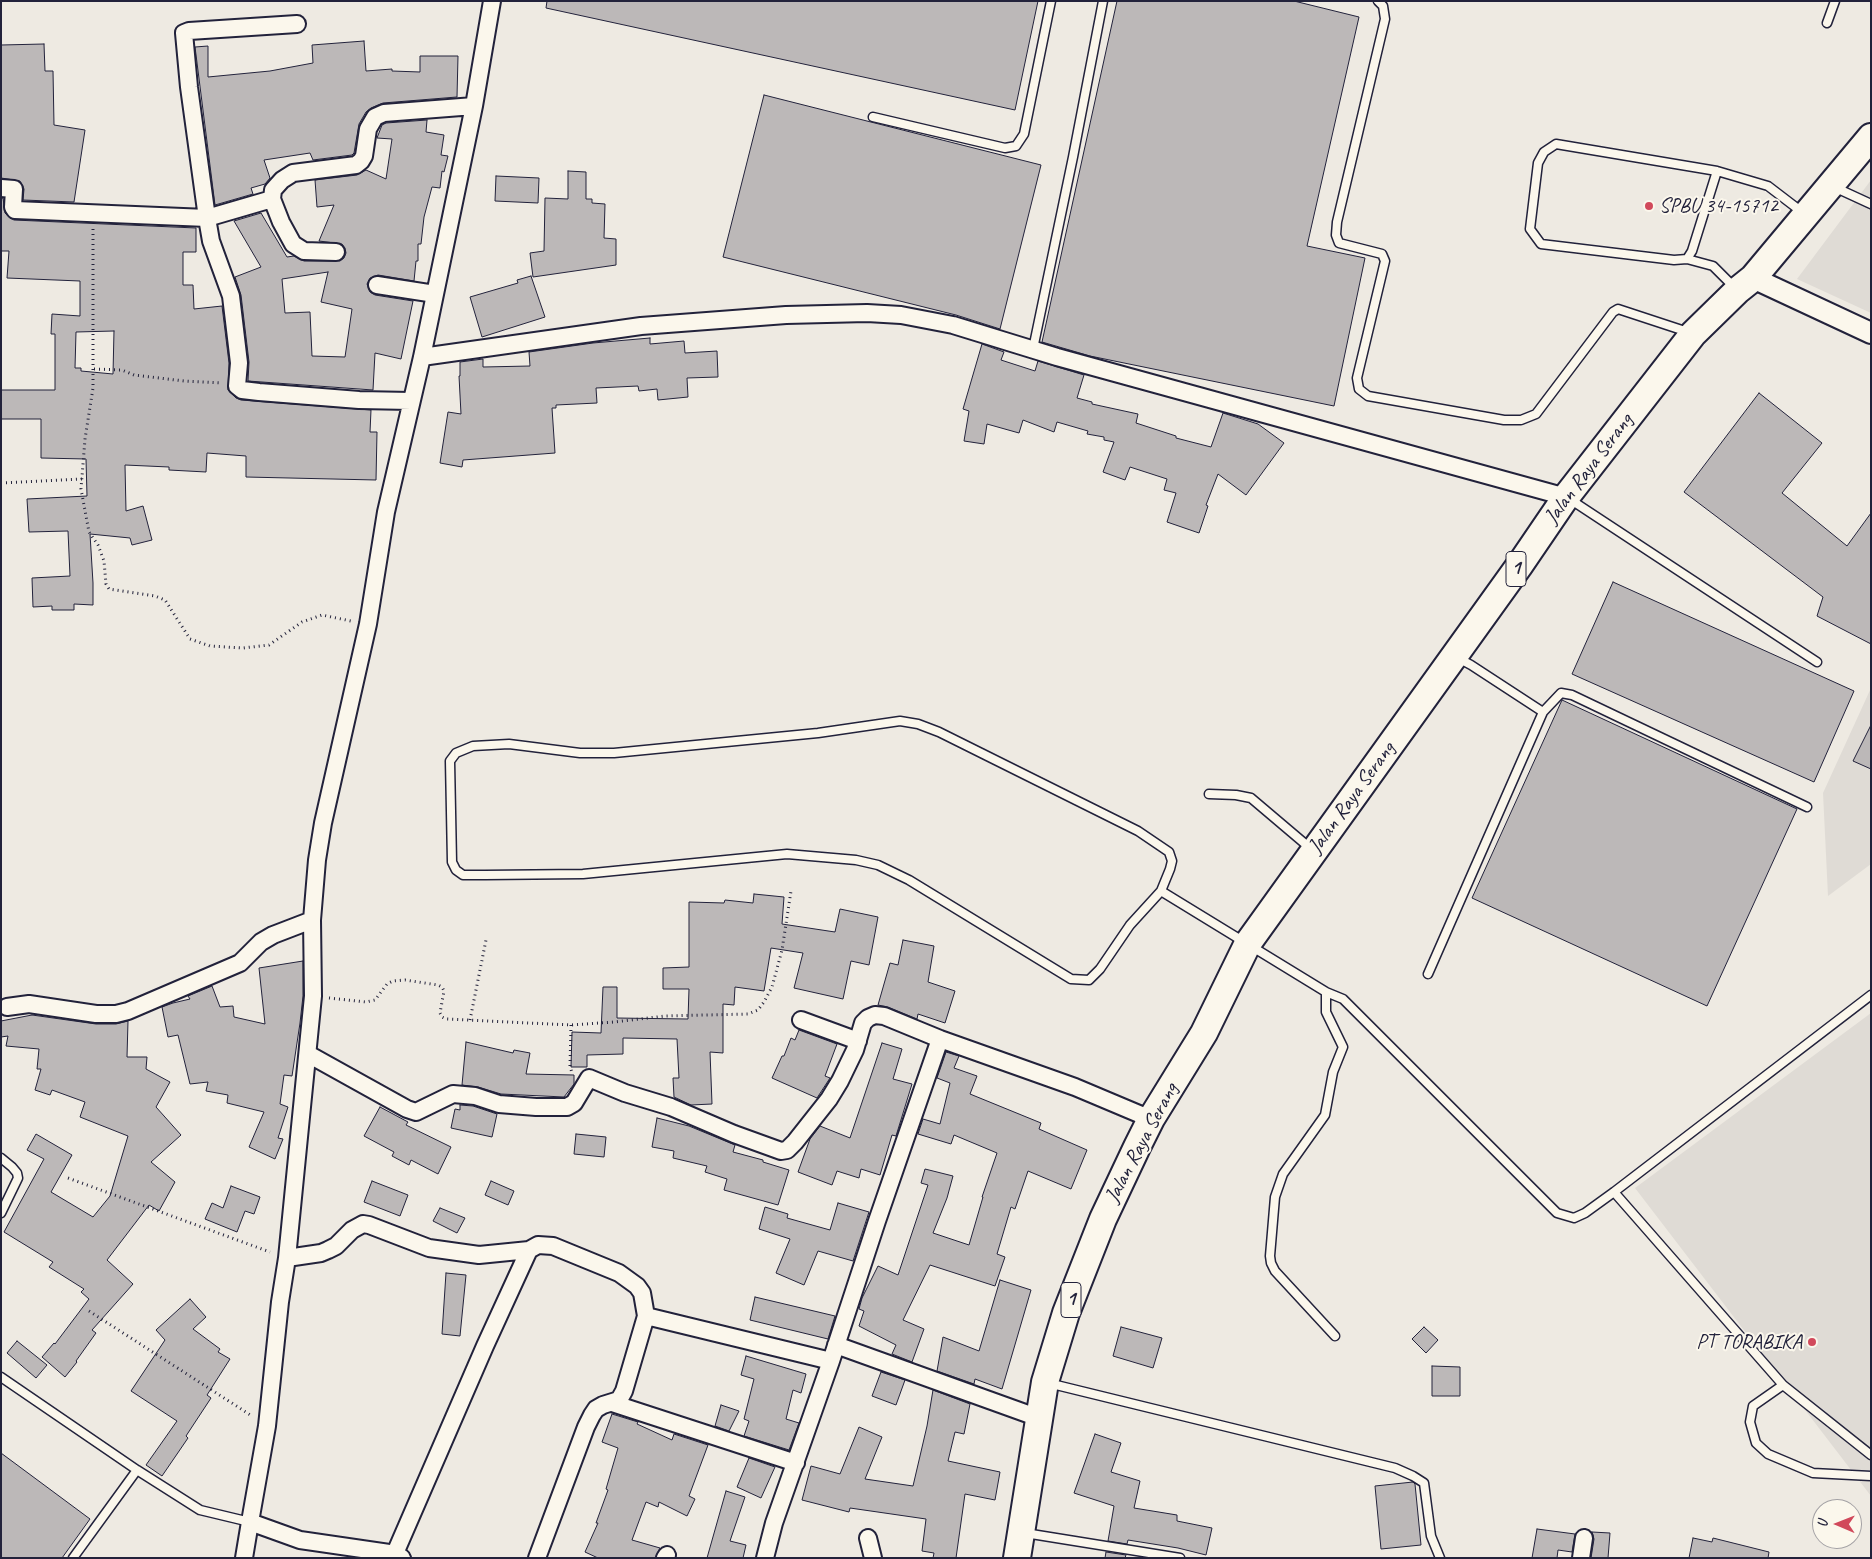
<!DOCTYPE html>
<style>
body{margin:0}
#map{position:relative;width:1872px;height:1559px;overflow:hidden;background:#eeeae2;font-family:Caveat,sans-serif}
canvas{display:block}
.frame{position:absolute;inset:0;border:2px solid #22223b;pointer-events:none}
.north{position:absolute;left:1812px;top:1499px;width:50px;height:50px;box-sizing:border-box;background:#fbf7ec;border:1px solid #a4a2a5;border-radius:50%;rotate:271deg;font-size:14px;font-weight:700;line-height:20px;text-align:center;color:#22223b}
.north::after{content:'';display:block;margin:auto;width:18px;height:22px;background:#d1495b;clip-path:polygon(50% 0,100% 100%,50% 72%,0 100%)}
</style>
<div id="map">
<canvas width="1872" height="1559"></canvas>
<div class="frame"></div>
<div class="north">U</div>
</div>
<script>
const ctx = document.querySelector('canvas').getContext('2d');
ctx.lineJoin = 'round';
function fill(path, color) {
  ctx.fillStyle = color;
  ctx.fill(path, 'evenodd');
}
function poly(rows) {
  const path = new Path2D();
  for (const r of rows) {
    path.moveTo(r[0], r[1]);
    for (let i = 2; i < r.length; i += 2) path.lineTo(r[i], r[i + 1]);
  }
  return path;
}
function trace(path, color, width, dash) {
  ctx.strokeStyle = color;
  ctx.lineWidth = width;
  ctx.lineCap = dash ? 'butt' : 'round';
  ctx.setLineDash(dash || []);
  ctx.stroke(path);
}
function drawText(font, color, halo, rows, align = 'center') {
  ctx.font = font + ' Caveat,sans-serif';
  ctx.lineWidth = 4;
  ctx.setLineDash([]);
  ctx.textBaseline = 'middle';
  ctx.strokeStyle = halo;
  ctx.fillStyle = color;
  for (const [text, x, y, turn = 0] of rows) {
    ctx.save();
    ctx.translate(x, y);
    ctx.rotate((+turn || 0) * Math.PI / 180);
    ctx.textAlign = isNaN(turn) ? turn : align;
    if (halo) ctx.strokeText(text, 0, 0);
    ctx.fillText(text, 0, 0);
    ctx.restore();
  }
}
fill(poly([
 [1871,180,1871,313,1797,279],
 [1871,688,1871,864,1828,896,1823,793],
 [1871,1013,1871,1496,1635,1188]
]), '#dfdbd5');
const building = poly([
 [547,1,1038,1,1015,110,546,8,547,1],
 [1117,1,1294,1,1359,17,1307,246,1365,258,1334,406,1090,356,1042,342,1117,1],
 [364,41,366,71,392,69,392,71,420,72,420,56,458,56,457,97,383,103,371,108,366,112,359,124,354,153,352,155,313,160,310,153,264,160,270,178,265,184,251,188,253,194,215,205,195,47,208,46,208,77,270,71,313,63,312,45,364,41],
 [44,44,45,71,53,71,54,125,85,130,74,202,23,200,24,189,20,181,1,178,1,45,44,44],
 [764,95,1041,165,1000,329,956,315,723,257,764,95],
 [427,120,426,132,444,135,441,155,448,156,444,172,442,171,440,188,432,187,424,217,421,244,418,244,418,261,416,261,414,281,378,275,370,278,367,284,370,292,375,295,413,301,401,359,375,353,373,390,248,381,249,362,241,295,235,277,261,267,234,221,261,213,287,257,294,256,304,261,340,261,344,258,346,253,345,248,342,244,319,241,334,205,317,207,315,180,357,175,366,170,386,179,392,139,377,138,382,125,386,123,427,120],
 [328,272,321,302,352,309,345,357,312,356,310,312,285,313,282,279,328,272],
 [568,171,586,172,586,199,592,199,592,203,605,204,604,238,616,239,616,265,533,277,530,253,544,251,545,198,568,199,568,171],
 [496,176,539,178,538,203,495,201,496,176],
 [1,198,3,198,5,213,10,218,14,220,196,228,196,252,183,252,183,285,193,285,194,309,222,306,229,363,228,390,236,398,241,400,371,410,370,432,377,432,376,480,246,477,246,456,207,453,206,472,169,470,169,467,125,465,126,511,143,506,152,540,132,545,130,538,90,534,93,583,93,605,74,604,74,610,52,610,52,606,33,607,32,578,70,576,68,531,29,532,27,499,87,496,86,459,41,458,41,419,1,419,1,390,55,390,55,334,51,334,52,314,80,316,80,281,7,278,9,251,1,251,1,198],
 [114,331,113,374,81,371,81,368,75,368,76,332,114,331],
 [531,276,545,317,482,337,470,297,518,283,517,280,531,276],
 [650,338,650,344,684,341,685,353,717,351,718,377,687,378,688,397,658,400,657,389,639,391,638,386,596,388,597,403,556,405,556,408,552,408,555,453,463,460,462,467,440,463,448,412,461,414,459,376,460,376,460,362,483,359,483,367,530,366,529,352,593,343,650,338],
 [982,344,1004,352,1001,360,1035,371,1038,361,1084,375,1077,398,1092,402,1092,404,1138,414,1136,423,1176,436,1176,438,1211,447,1223,413,1258,424,1284,443,1246,495,1218,474,1206,505,1208,506,1199,533,1167,522,1176,493,1164,490,1167,479,1130,467,1125,480,1103,472,1114,442,1104,440,1104,437,1087,434,1088,431,1057,422,1054,432,1023,420,1019,433,987,424,984,444,964,441,969,411,963,409,982,344],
 [1759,393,1822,443,1782,493,1847,546,1871,513,1871,644,1817,616,1823,597,1684,492,1759,393],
 [1613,582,1854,691,1814,782,1572,674,1613,582],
 [1562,700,1797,809,1707,1006,1472,898,1562,700],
 [1871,725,1871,769,1853,761,1871,725],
 [754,894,784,897,782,924,835,932,840,909,878,917,869,965,851,961,843,999,794,988,803,953,771,948,764,991,735,987,734,1005,723,1004,723,1053,710,1052,712,1104,691,1105,674,1097,673,1078,679,1078,677,1039,623,1038,623,1054,587,1055,587,1067,571,1067,572,1032,601,1033,603,987,617,987,617,1018,688,1019,689,989,663,989,663,968,689,967,689,902,724,903,725,900,753,903,754,894],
 [903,940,934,946,928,982,955,991,945,1023,918,1014,917,1019,888,1007,878,1005,890,963,898,965,903,940],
 [303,961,303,996,300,1023,292,1076,284,1075,280,1104,288,1107,278,1138,283,1139,275,1159,249,1147,264,1112,227,1103,228,1095,206,1091,208,1082,190,1084,178,1035,168,1037,162,1007,173,1003,190,999,188,996,212,986,220,1007,233,1006,234,1017,265,1024,259,968,303,961],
 [32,1015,96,1024,116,1024,128,1021,127,1057,147,1057,146,1069,170,1082,156,1107,181,1135,151,1162,175,1182,159,1211,149,1205,107,1260,133,1284,92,1330,96,1333,76,1361,77,1362,65,1377,42,1357,54,1343,55,1344,89,1299,81,1292,84,1289,49,1267,53,1262,4,1232,44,1159,27,1150,36,1134,72,1155,51,1192,93,1217,110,1196,128,1136,80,1117,85,1102,52,1090,50,1095,35,1090,41,1069,37,1069,39,1049,6,1046,8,1036,1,1037,1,1021,32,1015],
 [799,1030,837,1044,825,1076,830,1078,817,1098,772,1078,782,1056,784,1056,791,1038,795,1040,799,1030],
 [466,1042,513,1053,514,1050,530,1053,526,1074,574,1075,574,1084,564,1097,501,1094,478,1087,462,1085,466,1042],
 [882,1043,902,1049,893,1079,912,1084,896,1136,892,1135,880,1175,861,1169,859,1178,837,1171,832,1185,798,1172,810,1139,820,1126,850,1138,882,1043],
 [946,1052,959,1056,954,1068,977,1076,970,1094,1041,1123,1039,1129,1087,1150,1071,1189,1028,1171,1015,1209,1011,1207,997,1254,1005,1257,995,1286,930,1265,903,1320,924,1329,912,1362,892,1354,896,1345,859,1326,864,1311,859,1309,862,1298,878,1266,898,1275,928,1185,921,1183,925,1169,953,1176,947,1198,933,1233,969,1245,983,1197,982,1197,997,1153,954,1135,951,1144,918,1134,923,1119,940,1124,950,1083,937,1078,946,1052],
 [460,1105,473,1106,497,1114,492,1137,451,1128,455,1109,460,1110,460,1105],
 [380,1107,408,1122,406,1125,451,1147,438,1174,411,1160,409,1165,392,1156,394,1152,364,1136,380,1107],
 [657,1118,689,1126,735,1145,733,1152,763,1160,763,1162,789,1170,778,1205,724,1190,727,1179,705,1172,707,1166,673,1158,674,1151,652,1147,657,1118],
 [576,1134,606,1137,604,1157,574,1154,576,1134],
 [372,1181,408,1195,400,1216,364,1202,372,1181],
 [491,1181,514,1191,508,1205,485,1195,491,1181],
 [231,1186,260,1197,254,1214,245,1211,237,1232,205,1219,212,1203,223,1208,231,1186],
 [838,1203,869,1212,853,1261,818,1251,804,1285,776,1273,790,1239,759,1229,765,1207,788,1214,787,1218,830,1230,838,1203],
 [440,1208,465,1218,457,1233,433,1221,440,1208],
 [446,1273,466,1275,460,1336,442,1334,446,1273],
 [1000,1280,1031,1290,1002,1389,975,1379,974,1384,937,1371,943,1337,979,1351,1000,1280],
 [755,1297,835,1316,828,1339,750,1320,755,1297],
 [190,1299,206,1317,193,1329,220,1349,218,1352,230,1359,207,1395,211,1398,186,1436,188,1438,162,1476,146,1465,177,1421,131,1391,165,1340,156,1330,190,1299],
 [1121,1327,1162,1338,1153,1368,1113,1356,1121,1327],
 [1424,1327,1438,1340,1426,1353,1412,1339,1424,1327],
 [17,1341,47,1365,36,1378,7,1353,17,1341],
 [746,1356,806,1374,801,1393,793,1390,786,1419,799,1423,789,1450,744,1436,749,1421,744,1419,754,1379,741,1375,746,1356],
 [1432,1366,1460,1367,1460,1396,1432,1396,1432,1366],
 [881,1372,905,1380,896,1405,872,1396,881,1372],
 [933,1390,970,1404,964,1434,955,1432,948,1461,1000,1472,995,1500,965,1494,956,1558,933,1558,934,1553,922,1551,926,1519,850,1508,849,1512,802,1500,811,1466,840,1474,859,1427,882,1437,865,1479,913,1486,927,1426,933,1390],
 [721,1405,739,1411,729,1431,715,1426,721,1405],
 [612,1414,638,1422,637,1424,672,1440,674,1434,708,1445,689,1496,695,1499,687,1516,659,1502,658,1507,646,1502,632,1540,660,1548,655,1558,598,1558,585,1552,598,1523,596,1523,608,1490,606,1489,618,1448,602,1442,612,1414],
 [1095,1434,1121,1443,1111,1472,1140,1481,1134,1508,1177,1515,1177,1521,1212,1528,1206,1555,1178,1548,1128,1540,1127,1544,1108,1541,1114,1506,1074,1493,1095,1434],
 [1,1453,90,1519,62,1558,1,1558,1,1453],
 [749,1458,775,1467,761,1498,737,1487,749,1458],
 [1413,1482,1415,1484,1421,1545,1381,1549,1375,1486,1413,1482],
 [726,1491,745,1497,730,1541,746,1545,743,1558,707,1558,726,1491],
 [1537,1529,1575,1534,1572,1552,1558,1550,1557,1558,1532,1558,1537,1529],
 [1592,1532,1610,1533,1608,1558,1591,1558,1594,1539,1592,1532],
 [1693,1538,1712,1542,1713,1538,1769,1552,1768,1558,1689,1558,1693,1538],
 [1106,1552,1126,1555,1125,1558,1105,1558,1106,1552]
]);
fill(building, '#bcb8b8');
trace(building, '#22223b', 1);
const service = poly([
 [1378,1,1383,6,1385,19,1337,222,1336,235,1339,243,1382,254,1385,261,1357,378,1359,389,1368,396,1504,420,1521,420,1536,414,1613,312,1618,309,1688,332],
 [1827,23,1835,1],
 [873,117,1005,148,1016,146,1024,134,1051,1],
 [1834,187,1871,204],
 [1687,259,1692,251,1717,171],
 [1735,288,1713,266,1687,259,1674,260,1541,244,1530,229,1538,163,1544,152,1556,144,1717,171,1768,186,1802,212],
 [1033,349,1073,157,1103,1],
 [1568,498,1817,662],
 [1458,658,1471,665,1543,712],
 [900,721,918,724,939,732,1138,831,1169,852,1172,861,1170,869,1161,891,1130,925,1100,969,1089,980,1071,979,909,880,878,865,856,860,787,854,583,874,485,875,463,875,456,870,452,862,450,761,456,753,473,746,509,744,580,753,614,753,818,733,900,721],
 [1209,794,1236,795,1251,798,1310,848],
 [1161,891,1326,992,1343,999,1557,1213,1574,1218,1585,1213,1614,1192,1871,995],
 [1428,974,1543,712,1561,693,1572,695,1807,807],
 [1326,992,1326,1012,1343,1047,1333,1072,1325,1115,1283,1174,1275,1197,1270,1256,1271,1263,1275,1271,1335,1336],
 [1,1158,12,1167,17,1173,18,1178,1,1213],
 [1614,1192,1783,1385,1871,1455],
 [1,1377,137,1470,200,1510,250,1522],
 [1048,1383,1395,1468,1413,1476,1424,1483,1431,1536,1440,1558],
 [1783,1385,1753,1406,1750,1422,1756,1443,1768,1454,1813,1473,1871,1476],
 [1025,1533,1180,1558],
 [73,1558,137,1470]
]);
const minor = poly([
 [1,188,14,189,13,207,15,210,207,218,189,87,184,33,189,31,297,24],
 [272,199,207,218,211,241,231,296,239,363,237,386,242,390,259,392,359,400,411,401],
 [336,252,304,251,293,244,281,222,272,199,273,190,282,180,293,173,356,165,361,161,364,156,368,129,375,117,384,113,474,106],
 [377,285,435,294],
 [422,357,641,326,786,315,867,313,901,315,953,325,1057,357,1566,497],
 [7,1007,29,1004,96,1014,116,1014,128,1011,240,963,261,942,273,935,312,920],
 [801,1020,858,1041],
 [308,1054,407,1109,416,1112,453,1094,475,1096,499,1104,536,1107,567,1107,574,1103,589,1078,625,1093,671,1107,734,1134,781,1151,787,1150,795,1142,829,1099,840,1081,855,1050,863,1023,868,1018,875,1015,884,1016,940,1039,1075,1087,1151,1119],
 [287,1258,321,1253,328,1250,336,1246,352,1230,363,1224,369,1225,429,1248,479,1255,529,1250,538,1245,553,1246,619,1273,637,1286,642,1293,646,1316,624,1391,619,1400,603,1405,596,1409,592,1415,586,1427,537,1558],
 [646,1316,831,1361],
 [836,1345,1039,1418],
 [612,1403,796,1463],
 [868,1538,873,1558],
 [244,1558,250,1522],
 [393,1558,485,1346,529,1250],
 [402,1558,396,1554,300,1540,250,1522,267,1426,280,1302,287,1258,313,996,312,920,317,860,323,823,368,624,386,512,422,357,474,106,492,1],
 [665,1558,667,1555],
 [765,1558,774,1523,831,1361,877,1221,940,1039],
 [1581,1558,1584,1538]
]);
const tertiary = poly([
 [1753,278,1871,333]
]);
const trunk = poly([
 [1017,1558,1045,1382,1066,1313,1103,1219,1137,1147,1151,1119,1204,1033,1248,943,1519,566,1566,497,1693,334,1738,290,1753,278,1871,137]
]);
trace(service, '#22223b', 11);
trace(minor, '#22223b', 20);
trace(tertiary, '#22223b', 24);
trace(trunk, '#22223b', 30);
trace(poly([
 [93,229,93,388,85,439,81,489,89,532,98,545,104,561,106,584,109,589,155,596,165,600,190,639,210,646,243,648,269,645,302,622,322,615,351,621],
 [94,369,122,370,134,375,184,381,222,383],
 [1,483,82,479],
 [329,998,366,1002,375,1000,387,984,393,981,405,980,438,985,442,987,444,991,440,1013,442,1017,446,1019,571,1025,614,1022,665,1016,748,1014,758,1010,764,1002,772,987,782,950,791,891],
 [470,1020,486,940],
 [571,1025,570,1066,572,1073],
 [68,1178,270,1252],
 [89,1311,252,1416]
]), '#22223b', 3, [1, 4]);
trace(service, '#fbf7ec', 8);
trace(minor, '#fbf7ec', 16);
trace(tertiary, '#fbf7ec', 20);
trace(trunk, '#fbf7ec', 26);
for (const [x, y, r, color] of [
 [1649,206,5,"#d1495b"],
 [1812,1342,5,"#d1495b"]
]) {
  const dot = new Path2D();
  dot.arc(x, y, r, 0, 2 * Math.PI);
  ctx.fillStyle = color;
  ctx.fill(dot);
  trace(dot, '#fbf7ec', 2);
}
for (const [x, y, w] of [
 [1516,569,20],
 [1071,1300,20]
]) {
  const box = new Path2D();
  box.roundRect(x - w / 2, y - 17.5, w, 35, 4);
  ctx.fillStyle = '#fbf7ec';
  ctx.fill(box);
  trace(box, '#22223b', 1);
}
drawText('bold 20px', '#22223b', null, [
 ["1",1516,569],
 ["1",1071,1300]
]);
drawText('21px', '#22223b', '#fbf7ec', [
 ["SPBU 34-15712",1659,206],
 ["PT TORABIKA",1802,1342,"right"]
], 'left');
drawText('21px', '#22223b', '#fbf7ec', [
 ["Jalan Raya Serang",1589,469,-53],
 ["Jalan Raya Serang",1352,798,-54],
 ["Jalan Raya Serang",1142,1143,-62]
]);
</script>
